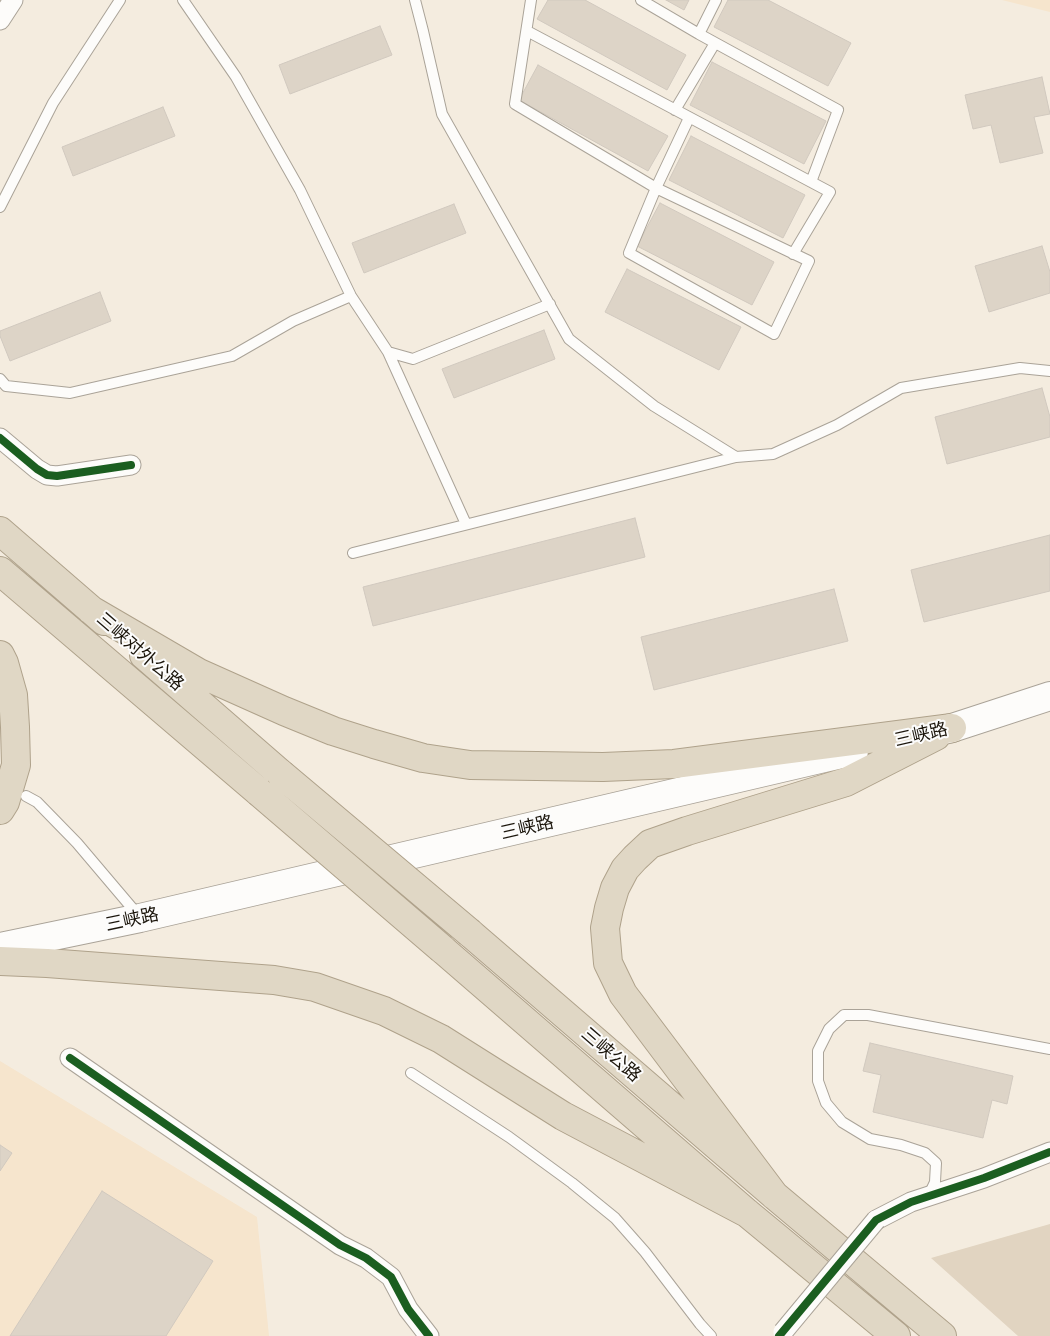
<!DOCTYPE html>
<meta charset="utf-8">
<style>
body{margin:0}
canvas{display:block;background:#f4ecdf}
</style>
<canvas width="1050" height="1336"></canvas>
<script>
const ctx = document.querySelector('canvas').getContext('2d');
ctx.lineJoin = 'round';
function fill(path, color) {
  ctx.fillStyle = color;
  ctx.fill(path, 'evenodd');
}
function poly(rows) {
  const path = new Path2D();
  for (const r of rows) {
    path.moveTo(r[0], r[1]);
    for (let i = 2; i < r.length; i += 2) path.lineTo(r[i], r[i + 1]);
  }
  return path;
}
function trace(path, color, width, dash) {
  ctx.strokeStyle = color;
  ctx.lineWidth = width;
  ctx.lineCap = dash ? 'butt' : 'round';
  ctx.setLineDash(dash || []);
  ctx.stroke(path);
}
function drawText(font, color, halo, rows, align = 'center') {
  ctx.font = font + ' Cabin,"Noto Sans SC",sans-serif';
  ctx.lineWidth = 4;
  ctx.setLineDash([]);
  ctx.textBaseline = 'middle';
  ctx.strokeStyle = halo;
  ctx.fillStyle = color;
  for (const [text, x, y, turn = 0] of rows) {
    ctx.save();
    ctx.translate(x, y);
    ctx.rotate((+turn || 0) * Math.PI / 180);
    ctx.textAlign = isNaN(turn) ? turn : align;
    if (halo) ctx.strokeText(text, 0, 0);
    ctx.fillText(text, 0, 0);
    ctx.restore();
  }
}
fill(poly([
 [1002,0,1050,0,1050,12],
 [0,1061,257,1217,269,1336,0,1336]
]), '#f6e5cd');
fill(poly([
 [1050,1224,1050,1336,1018,1336,931,1258]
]), '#e1d4c1');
const building = poly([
 [548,0,585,0,686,55,667,90,537,19,548,0],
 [666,0,689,0,684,10,666,0],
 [728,0,768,0,851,43,828,86,714,27,728,0],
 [380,26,392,55,290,94,279,65,380,26],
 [712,62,826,121,804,164,690,105,712,62],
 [538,65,668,136,648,171,519,100,538,65],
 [1042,77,1050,114,1034,117,1043,153,1000,163,991,125,973,129,965,95,1042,77],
 [163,107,175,136,73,176,62,147,163,107],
 [691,136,805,195,783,238,669,180,691,136],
 [660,203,774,262,752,305,637,246,660,203],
 [454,204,466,233,364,273,352,243,454,204],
 [1042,246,1050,272,1050,293,989,312,975,266,1042,246],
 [627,269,741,327,719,370,605,312,627,269],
 [100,292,111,321,10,361,0,336,0,331,100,292],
 [544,330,555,359,454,398,442,369,544,330],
 [1042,388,1050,417,1050,437,947,464,935,417,1042,388],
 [635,518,645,557,373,626,363,587,635,518],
 [1050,535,1050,591,924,622,911,570,1050,535],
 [834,589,848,641,654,690,641,637,834,589],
 [870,1043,1013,1076,1007,1104,992,1100,983,1138,873,1112,881,1075,863,1071,870,1043],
 [0,1145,12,1153,0,1171,0,1145],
 [102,1191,213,1261,166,1336,10,1336,102,1191]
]);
fill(building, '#ddd4c7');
trace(building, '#d1c9bf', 1);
const service = poly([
 [183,0,236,77,300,190,351,296,388,352,413,359,550,304],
 [415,0,423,31,442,114,569,339,654,406,736,457,773,454,837,425,901,388,1020,368,1050,371],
 [531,0,515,104,656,188,809,261,774,334,629,253,656,188,689,118],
 [641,0,699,34,838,110,811,182],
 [527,31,830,192,793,254],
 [699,34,716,0],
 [675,110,715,43],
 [0,207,53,103,120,0],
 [388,352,466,524],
 [0,379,6,386,70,393,232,356,293,321,351,296],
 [353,553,736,457],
 [26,796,37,802,77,843,138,915],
 [411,1073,509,1137,572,1183,615,1218,645,1252,700,1324,711,1336],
 [929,1195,935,1182,936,1163,925,1153,901,1145,870,1139,842,1122,826,1103,818,1081,818,1051,829,1029,844,1015,868,1015,1050,1049]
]);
const minor = poly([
 [0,20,13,0],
 [0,438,37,469,47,475,57,476,131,465],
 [70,1058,340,1245,366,1258,391,1277,408,1309,429,1336],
 [876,1220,911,1202,984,1178,1050,1152]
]);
const secondary = poly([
 [930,733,952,728,1050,696],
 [0,947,140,918,854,751]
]);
const motorway = poly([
 [0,531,104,621],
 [0,571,259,792],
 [91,610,199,673,284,711,333,731,374,744,423,758,470,765,603,767,674,764,952,728],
 [0,655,4,663,13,695,15,727,16,765,5,802,0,810],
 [144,655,281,774],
 [470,933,774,1195,942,1336],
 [442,949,747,1213,896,1336],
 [0,961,47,963,274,980,315,987,384,1011,441,1039,563,1116,747,1213],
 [774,1195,623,994,608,963,605,928,609,908,615,888,625,869,635,858,650,844,687,831,846,782,936,736]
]);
trace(service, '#aaa398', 12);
trace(minor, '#aaa398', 21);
trace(secondary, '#aaa398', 30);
trace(motorway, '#afa28b', 30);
trace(service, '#fdfcfa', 10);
trace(minor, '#fdfcfa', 19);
trace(secondary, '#fdfcfa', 28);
trace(motorway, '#e0d7c5', 28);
const minorBridge = poly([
 [783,1332,876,1220]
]);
const motorwayBridge = poly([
 [281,774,470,933],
 [259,792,442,949]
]);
trace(minorBridge, '#aaa398', 21, []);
trace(motorwayBridge, '#afa28b', 30, []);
trace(minorBridge, '#fdfcfa', 19);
trace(motorwayBridge, '#e0d7c5', 28);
trace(poly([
 [0,438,37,469,47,475,57,476,131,465],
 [70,1058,340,1245,366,1258,391,1277,408,1309,429,1336],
 [779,1336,876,1220,911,1202,984,1178,1050,1152]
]), '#1b5e20', 8);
drawText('18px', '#1b150b', '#fcfcfc', [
 ["三峡对外公路",140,652,41],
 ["三峡路",921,735,-13],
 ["三峡路",527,828,-13],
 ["三峡路",132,920,-12],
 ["三峡公路",611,1055,41]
]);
</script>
